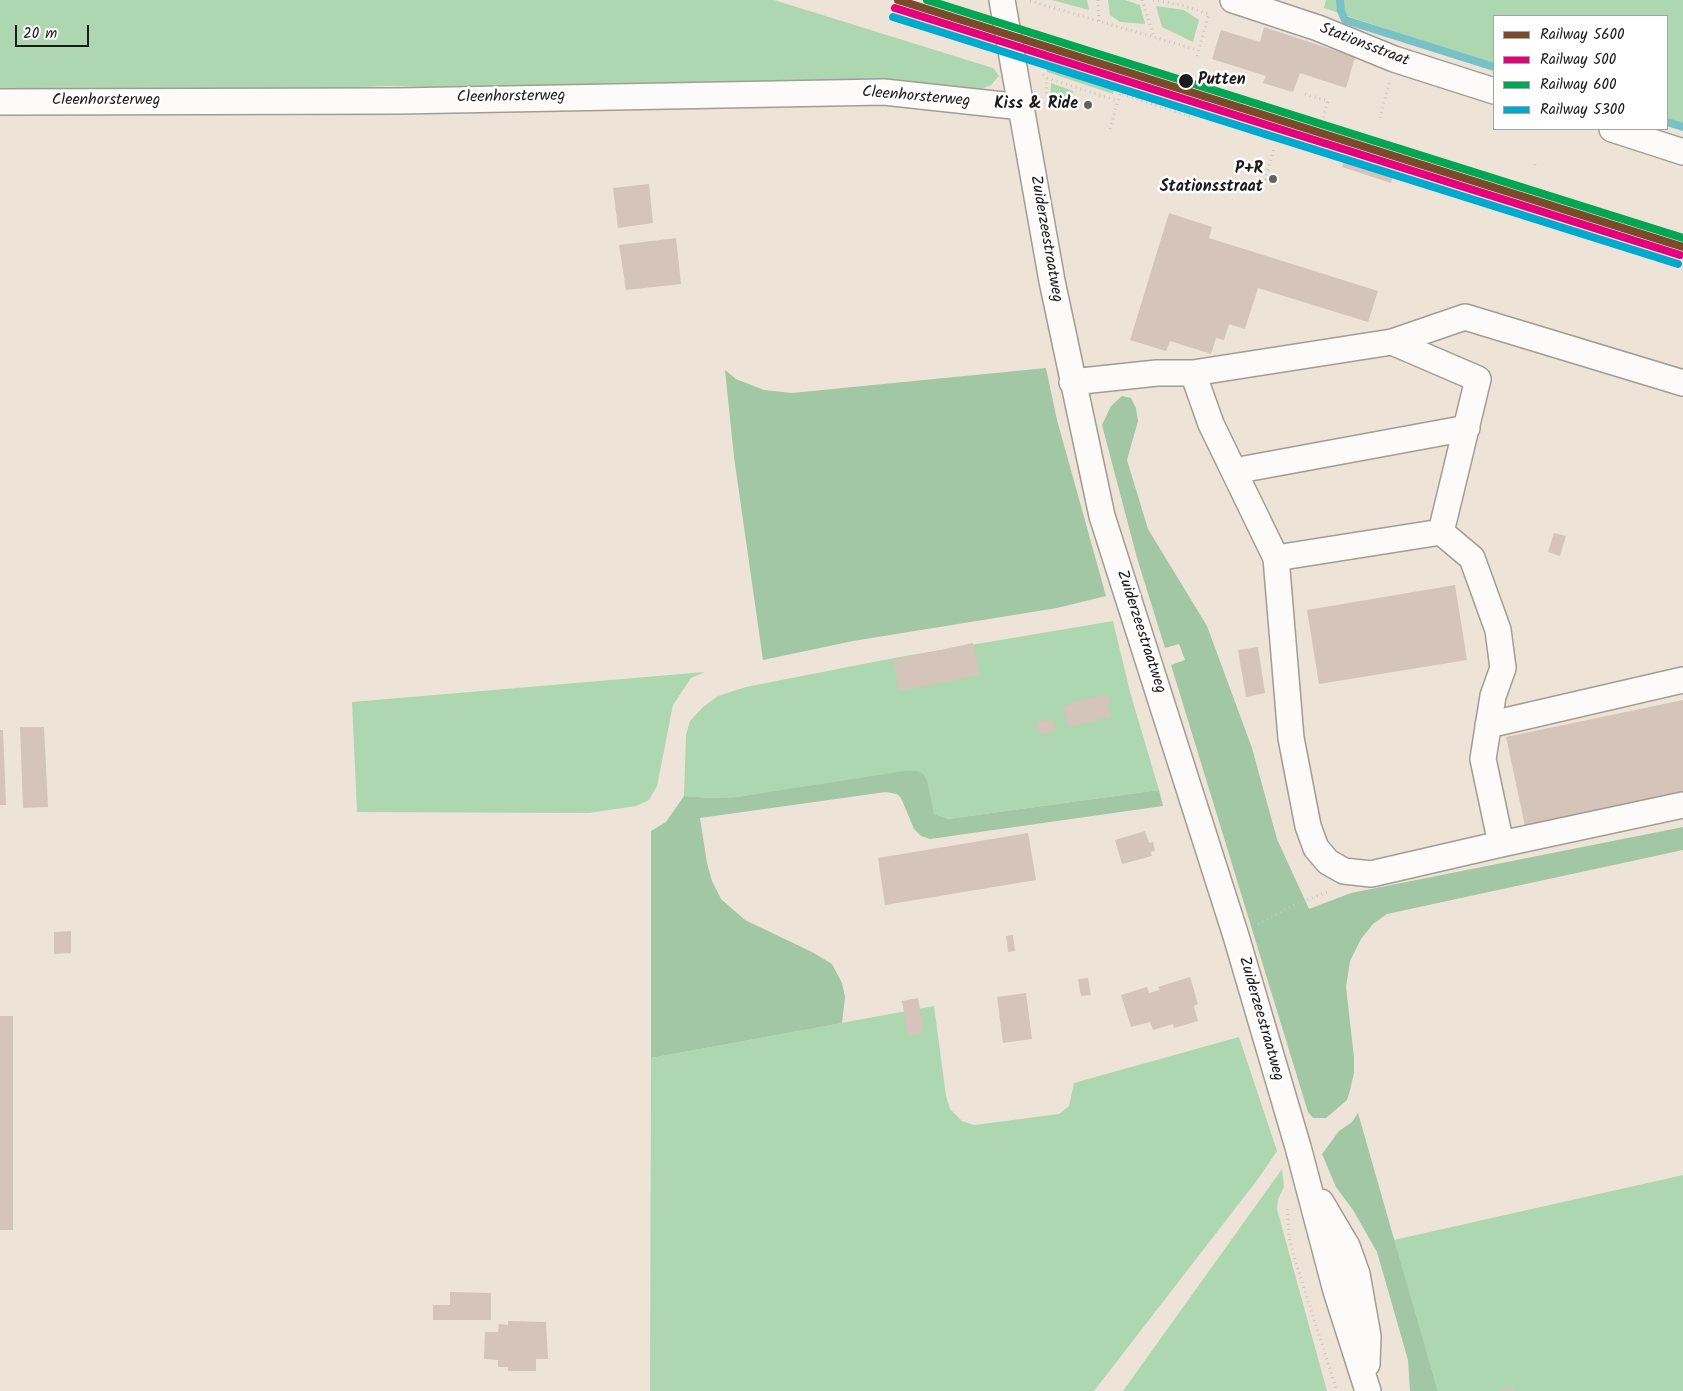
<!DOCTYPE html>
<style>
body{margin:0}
#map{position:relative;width:1683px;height:1391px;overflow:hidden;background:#ede4d7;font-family:Kalam,sans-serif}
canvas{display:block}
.legend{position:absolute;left:1493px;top:15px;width:175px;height:115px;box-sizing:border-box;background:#fff;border:1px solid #a4a4a4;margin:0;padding:6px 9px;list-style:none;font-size:15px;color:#1c1c1c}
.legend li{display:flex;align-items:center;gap:10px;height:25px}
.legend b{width:25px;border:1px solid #a4a4a4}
.scale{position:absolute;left:15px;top:25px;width:74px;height:22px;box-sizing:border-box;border:2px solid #1c1c1c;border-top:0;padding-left:6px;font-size:15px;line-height:18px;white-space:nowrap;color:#1c1c1c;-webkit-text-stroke:4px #fff;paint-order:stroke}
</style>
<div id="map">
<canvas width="1683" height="1391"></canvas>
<ul class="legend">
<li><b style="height:6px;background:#7a4b2a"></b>Railway 5600</li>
<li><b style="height:6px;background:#e5007d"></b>Railway 500</li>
<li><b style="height:6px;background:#00a651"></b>Railway 600</li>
<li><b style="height:6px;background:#00a9ce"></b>Railway 5300</li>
</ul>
<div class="scale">20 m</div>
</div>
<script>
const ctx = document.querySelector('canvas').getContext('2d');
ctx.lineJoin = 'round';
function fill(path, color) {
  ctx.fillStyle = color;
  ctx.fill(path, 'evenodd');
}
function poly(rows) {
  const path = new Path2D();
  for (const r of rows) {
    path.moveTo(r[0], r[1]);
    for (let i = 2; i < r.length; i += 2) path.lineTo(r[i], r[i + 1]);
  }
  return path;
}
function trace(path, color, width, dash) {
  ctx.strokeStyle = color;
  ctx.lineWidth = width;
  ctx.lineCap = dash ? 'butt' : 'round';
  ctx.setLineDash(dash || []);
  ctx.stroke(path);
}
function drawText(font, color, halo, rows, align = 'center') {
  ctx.font = font + ' Kalam,sans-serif';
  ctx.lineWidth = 5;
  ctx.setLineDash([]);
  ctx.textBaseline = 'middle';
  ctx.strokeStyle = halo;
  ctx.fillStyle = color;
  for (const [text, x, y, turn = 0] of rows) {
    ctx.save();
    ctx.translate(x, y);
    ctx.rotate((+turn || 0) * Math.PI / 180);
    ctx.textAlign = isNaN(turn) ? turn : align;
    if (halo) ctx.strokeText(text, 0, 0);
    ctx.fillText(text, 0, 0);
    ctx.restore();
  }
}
fill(poly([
 [0,0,774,0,993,68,999,76,991,85,979,90,781,83,646,84,510,89,389,86,230,92,0,89],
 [1052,0,1087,0,1089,10],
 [1108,0,1125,0,1140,5,1145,24,1120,22,1110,15],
 [1326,0,1341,0,1342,14,1324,8],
 [1343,0,1683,0,1683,124,1667,119,1667,16,1494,16,1494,64,1344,15],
 [1156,6,1184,10,1199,20,1193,42,1162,27],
 [1044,59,1116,83,1113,94,1047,72],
 [1051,83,1073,91,1068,109,1050,103],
 [1113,621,1130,692,1159,790,948,819,934,814,918,771,737,797,712,798,684,796,686,735,690,721,703,707,718,696,746,687,894,658],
 [705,672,691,678,673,705,657,786,649,800,636,806,589,813,357,812,352,702],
 [934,1006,946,1096,950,1109,962,1121,974,1125,1059,1114,1069,1106,1074,1083,1239,1037,1277,1151,1258,1179,1094,1391,650,1391,651,1058],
 [1282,1169,1284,1187,1278,1199,1277,1209,1327,1391,1123,1391],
 [1683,1175,1683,1391,1438,1391,1394,1240]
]), '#add7b0');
fill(poly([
 [1046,368,1057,420,1106,596,1057,608,853,641,763,660,734,457,725,370,736,379,764,390,792,393],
 [1122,396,1131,398,1136,408,1138,421,1127,460,1148,529,1207,626,1252,748,1277,839,1309,909,1351,893,1683,827,1683,850,1387,914,1373,924,1361,939,1350,961,1346,987,1354,1057,1354,1073,1350,1090,1347,1100,1326,1118,1313,1118,1308,1112,1171,665,1185,660,1179,644,1165,648,1137,558,1102,425,1111,406],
 [905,771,918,771,923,774,927,780,934,814,948,819,1159,790,1163,806,930,839,921,836,914,829,901,798,897,794,886,792,700,818,707,863,712,881,721,899,745,920,812,952,832,964,842,983,845,997,842,1023,651,1058,651,831,666,822,684,796,712,798,737,797],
 [1358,1113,1394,1239,1438,1391,1410,1391,1408,1360,1377,1252,1353,1210,1336,1187,1322,1154,1339,1131,1352,1122]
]), '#a1c7a4');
trace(poly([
 [1340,0,1341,11,1345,20,1494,67],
 [1667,122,1683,127]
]), '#78c2c7', 8);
fill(poly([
 [1264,27,1355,57,1346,88,1300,73,1293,92,1263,83,1266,76,1212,59,1221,30,1260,42],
 [1250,127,1274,135,1272,141,1248,133],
 [1345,158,1394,173,1391,183,1342,167],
 [649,184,653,223,618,228,613,188],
 [1169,213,1212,227,1209,238,1378,291,1368,322,1258,288,1245,329,1229,324,1224,340,1216,338,1211,354,1170,341,1166,351,1130,340],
 [676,238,681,284,626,290,619,245],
 [1554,533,1566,536,1560,556,1548,552],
 [1455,585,1467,660,1319,684,1307,610],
 [973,643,980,675,899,691,893,660],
 [1258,647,1265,693,1246,697,1238,650],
 [1104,694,1104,696,1108,696,1111,703,1107,705,1111,717,1069,727,1063,706],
 [1683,700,1683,792,1525,826,1506,737],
 [1053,719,1056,731,1040,735,1037,722],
 [20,727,44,727,48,807,23,808],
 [0,730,3,730,6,805,0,805],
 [1145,831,1149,843,1153,842,1155,851,1151,852,1152,856,1122,864,1115,840],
 [1028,833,1036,880,885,905,878,858],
 [71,931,71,953,54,954,54,932],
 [1013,935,1015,951,1008,952,1006,936],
 [1190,977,1198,1004,1194,1006,1198,1021,1174,1028,1173,1024,1153,1030,1150,1022,1131,1027,1121,995,1147,987,1149,993,1160,990,1158,987],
 [1088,978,1091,995,1081,996,1078,979],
 [1026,993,1032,1039,1003,1043,997,997],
 [918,998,924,1033,908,1036,902,1001],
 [0,1016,13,1016,13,1230,0,1230],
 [450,1292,491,1293,491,1320,433,1320,433,1305,450,1305],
 [508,1321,546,1322,548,1359,536,1359,536,1371,508,1371,508,1367,498,1367,498,1360,484,1359,485,1332,498,1332,499,1324,508,1325],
 [1513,1387,1514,1391,1501,1391]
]), '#d4c4b9');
const minor = poly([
 [1002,0,1052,281,1102,516,1236,936,1298,1147,1336,1291,1368,1391],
 [1233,0,1318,28,1394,59,1494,91],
 [0,102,398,101,884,92,1022,107],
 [1612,129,1683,152],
 [1392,342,1465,317,1683,383],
 [1072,382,1157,373,1193,373,1211,424,1276,558,1441,532,1478,379,1392,342,1193,373],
 [1234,471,1467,428],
 [1276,558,1291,738,1308,826,1316,848,1328,862,1344,871,1371,874,1501,844,1483,759,1493,696,1503,668,1498,630,1472,558,1441,532],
 [1488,725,1683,680],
 [1501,844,1683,805],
 [1321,1202,1347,1246,1357,1274,1368,1336,1367,1364]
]);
trace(minor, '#a29c95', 28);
trace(poly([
 [1098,0,1099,21],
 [1142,0,1154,37],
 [1153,0,1181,5,1209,14],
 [1030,1,1198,50],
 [1197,56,1209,13],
 [1043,74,1047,78,1046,95],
 [1047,78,1118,101],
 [1305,94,1328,101,1314,149,1330,155],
 [1380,118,1389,83],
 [1110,129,1120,93,1191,117],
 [1535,165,1536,161],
 [1265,180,1274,149],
 [1258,924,1296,904,1330,891],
 [1287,1209,1289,1237,1295,1260,1337,1391]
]), '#c8c5c3', 3, [1, 4]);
trace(minor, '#fcfbf9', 25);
trace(poly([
 [898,0,1683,247]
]), '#7a4b2a', 8);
trace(poly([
 [895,8,1680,255]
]), '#e5007d', 8);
trace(poly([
 [927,0,1683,238]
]), '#00a651', 8);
trace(poly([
 [893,17,1678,264]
]), '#00a9ce', 8);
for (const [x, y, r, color] of [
 [1186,81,8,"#1c1c1c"],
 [1088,105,5,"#65625d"],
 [1273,179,5,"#65625d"]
]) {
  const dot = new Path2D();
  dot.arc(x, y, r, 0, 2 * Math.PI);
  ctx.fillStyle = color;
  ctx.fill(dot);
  trace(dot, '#fff', 2);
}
drawText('16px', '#1c1c1c', '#fff', [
 ["Stationsstraat",1364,46,21],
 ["Cleenhorsterweg",511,98,-1],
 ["Cleenhorsterweg",916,98,5],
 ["Cleenhorsterweg",106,101],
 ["Zuiderzeestraatweg",1045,239,80],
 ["Zuiderzeestraatweg",1140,632,72],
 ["Zuiderzeestraatweg",1260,1019,74]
]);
drawText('bold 16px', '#1c1c1c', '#fff', [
 ["Putten",1198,81]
], 'left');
drawText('bold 16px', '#1c1c1c', '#fff', [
 ["Kiss & Ride",1078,105],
 ["P+R",1263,170],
 ["Stationsstraat",1263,188]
], 'right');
</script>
